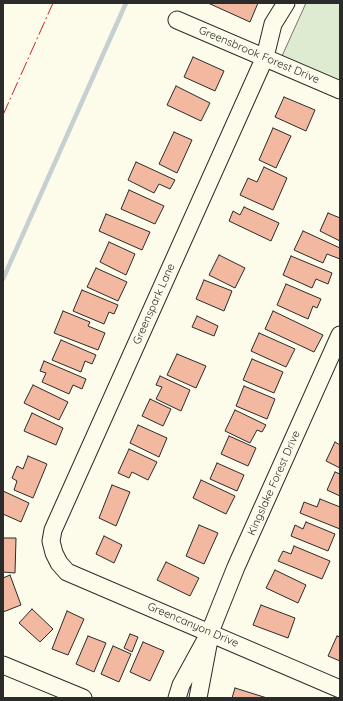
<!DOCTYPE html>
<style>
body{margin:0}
#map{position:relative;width:343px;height:701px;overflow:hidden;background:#fdfbea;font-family:Quicksand,sans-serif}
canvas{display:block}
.frame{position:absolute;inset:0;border:4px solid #2b2b2b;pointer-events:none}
</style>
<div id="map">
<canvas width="343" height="701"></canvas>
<div class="frame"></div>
</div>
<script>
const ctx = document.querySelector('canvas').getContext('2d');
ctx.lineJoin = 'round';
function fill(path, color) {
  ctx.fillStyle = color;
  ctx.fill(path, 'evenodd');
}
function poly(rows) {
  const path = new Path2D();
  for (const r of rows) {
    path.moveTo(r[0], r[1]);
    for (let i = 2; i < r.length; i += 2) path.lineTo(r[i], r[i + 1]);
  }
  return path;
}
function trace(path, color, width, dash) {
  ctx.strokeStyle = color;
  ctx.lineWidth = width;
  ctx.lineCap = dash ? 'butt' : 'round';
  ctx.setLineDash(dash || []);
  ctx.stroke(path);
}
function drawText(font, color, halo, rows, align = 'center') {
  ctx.font = font + ' Quicksand,sans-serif';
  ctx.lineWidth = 3;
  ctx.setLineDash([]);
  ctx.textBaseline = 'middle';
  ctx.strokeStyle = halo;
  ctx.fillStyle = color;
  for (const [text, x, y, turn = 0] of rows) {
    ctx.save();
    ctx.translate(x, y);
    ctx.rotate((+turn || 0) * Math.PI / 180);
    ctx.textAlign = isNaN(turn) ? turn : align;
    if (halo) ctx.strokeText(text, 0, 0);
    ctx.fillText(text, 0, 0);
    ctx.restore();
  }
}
const green = poly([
 [306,3,340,3,340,81,282,56,306,3]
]);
fill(green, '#deebd1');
trace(green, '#74746e', 1);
trace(poly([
 [3,279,126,3]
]), '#c7d0d0', 4.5);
const building = poly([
 [208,3,258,3,250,22,208,3],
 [193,57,224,71,215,91,184,77,193,57],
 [176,86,210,103,201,121,167,105,176,86],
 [284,97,315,110,306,131,275,117,284,97],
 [273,128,291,136,276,168,259,160,273,128],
 [174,132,192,140,177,173,159,164,174,132],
 [136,162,175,180,170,189,159,184,154,193,128,180,136,162],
 [264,167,287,178,273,210,240,195,248,178,257,182,264,167],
 [129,190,164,206,155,224,121,209,129,190],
 [244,207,279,223,271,241,229,221,233,211,240,215,244,207],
 [328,213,340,218,340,241,320,231,328,213],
 [106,214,150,232,142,250,99,231,106,214],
 [303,231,340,248,340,259,327,254,323,263,294,250,303,231],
 [109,242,135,254,126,275,100,262,109,242],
 [219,255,245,268,235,288,209,275,219,255],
 [291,256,332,273,328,284,316,279,312,288,283,275,291,256],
 [96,268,127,282,118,301,87,287,96,268],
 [204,280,232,291,224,311,196,299,204,280],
 [286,284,321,299,317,308,313,306,308,319,277,305,286,284],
 [82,290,118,305,114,314,109,312,104,324,73,311,82,290],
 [63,311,90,322,88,326,105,333,98,350,54,333,63,311],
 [273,311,323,335,314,352,265,329,273,311],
 [197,316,218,326,214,336,192,327,197,316],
 [259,333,295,349,286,367,251,351,259,333],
 [61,340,96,355,92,364,85,361,81,372,52,360,61,340],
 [177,354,206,366,196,388,167,375,177,354],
 [252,359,283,372,274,393,243,380,252,359],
 [44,361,86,379,82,389,73,385,69,394,42,382,46,373,40,371,44,361],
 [160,376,190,390,181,411,156,399,162,387,156,385,160,376],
 [33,385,68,402,59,420,24,403,33,385],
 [244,386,275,399,267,419,236,406,244,386],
 [150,399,171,409,163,426,142,416,150,399],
 [235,410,266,425,262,432,257,430,250,443,225,431,235,410],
 [32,413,63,428,56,445,24,431,32,413],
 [138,425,167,438,159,457,130,443,138,425],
 [229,436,256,448,248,466,221,454,229,436],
 [335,442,340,445,340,468,326,461,335,442],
 [129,449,157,462,148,480,132,472,129,478,118,473,129,449],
 [28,456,47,464,33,498,14,490,17,481,12,478,17,466,23,469,28,456],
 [217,463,244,475,237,491,210,479,217,463],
 [335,472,340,474,340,496,327,490,335,472],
 [201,480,235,496,226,514,193,498,201,480],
 [112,485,130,492,116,526,99,518,112,485],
 [3,491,29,503,21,522,3,514,3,491],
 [320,499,340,507,340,529,300,513,304,502,317,507,320,499],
 [306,522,335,534,328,551,291,536,295,525,303,529,306,522],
 [199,525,218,533,204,564,186,556,199,525],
 [104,536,122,545,114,563,96,554,104,536],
 [3,538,16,538,15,573,3,572,3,538],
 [294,546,330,561,322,579,278,561,283,551,291,554,294,546],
 [166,562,199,578,190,596,157,580,166,562],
 [275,570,306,585,298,603,266,588,275,570],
 [10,575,21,605,3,612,3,578,10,575],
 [261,605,295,618,288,638,253,625,261,605],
 [32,609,53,629,40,642,19,623,32,609],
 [67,611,84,619,68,655,52,649,67,611],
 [130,634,138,637,132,652,124,648,130,634],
 [88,636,106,643,94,672,76,664,88,636],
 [337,636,340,637,340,661,328,656,337,636],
 [143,642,164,651,150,681,130,672,143,642],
 [113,646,131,654,119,682,101,674,113,646],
 [235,688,267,698,232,698,235,688]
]);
fill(building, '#f2b8a0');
trace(building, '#2b2b2b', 1);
const minor = poly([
 [286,3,273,24,265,57,53,530,51,541,54,553,59,563,67,572,340,689],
 [177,20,340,90],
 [3,665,83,698],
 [177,698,181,685,210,632,236,567,340,335],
 [198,698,208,645]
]);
trace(minor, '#2b2b2b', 19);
trace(minor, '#fdfbea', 17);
trace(poly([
 [3,115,53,3]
]), '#c62828', 1, [14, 3, 2, 3]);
drawText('11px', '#2b2b2b', '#fdfbea', [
 ["Greensbrook Forest Drive",259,55,23],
 ["Greenspark Lane",154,304,-66],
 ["Kingslake Forest Drive",274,483,-66],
 ["Greencanyon Drive",193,625,23]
]);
</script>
